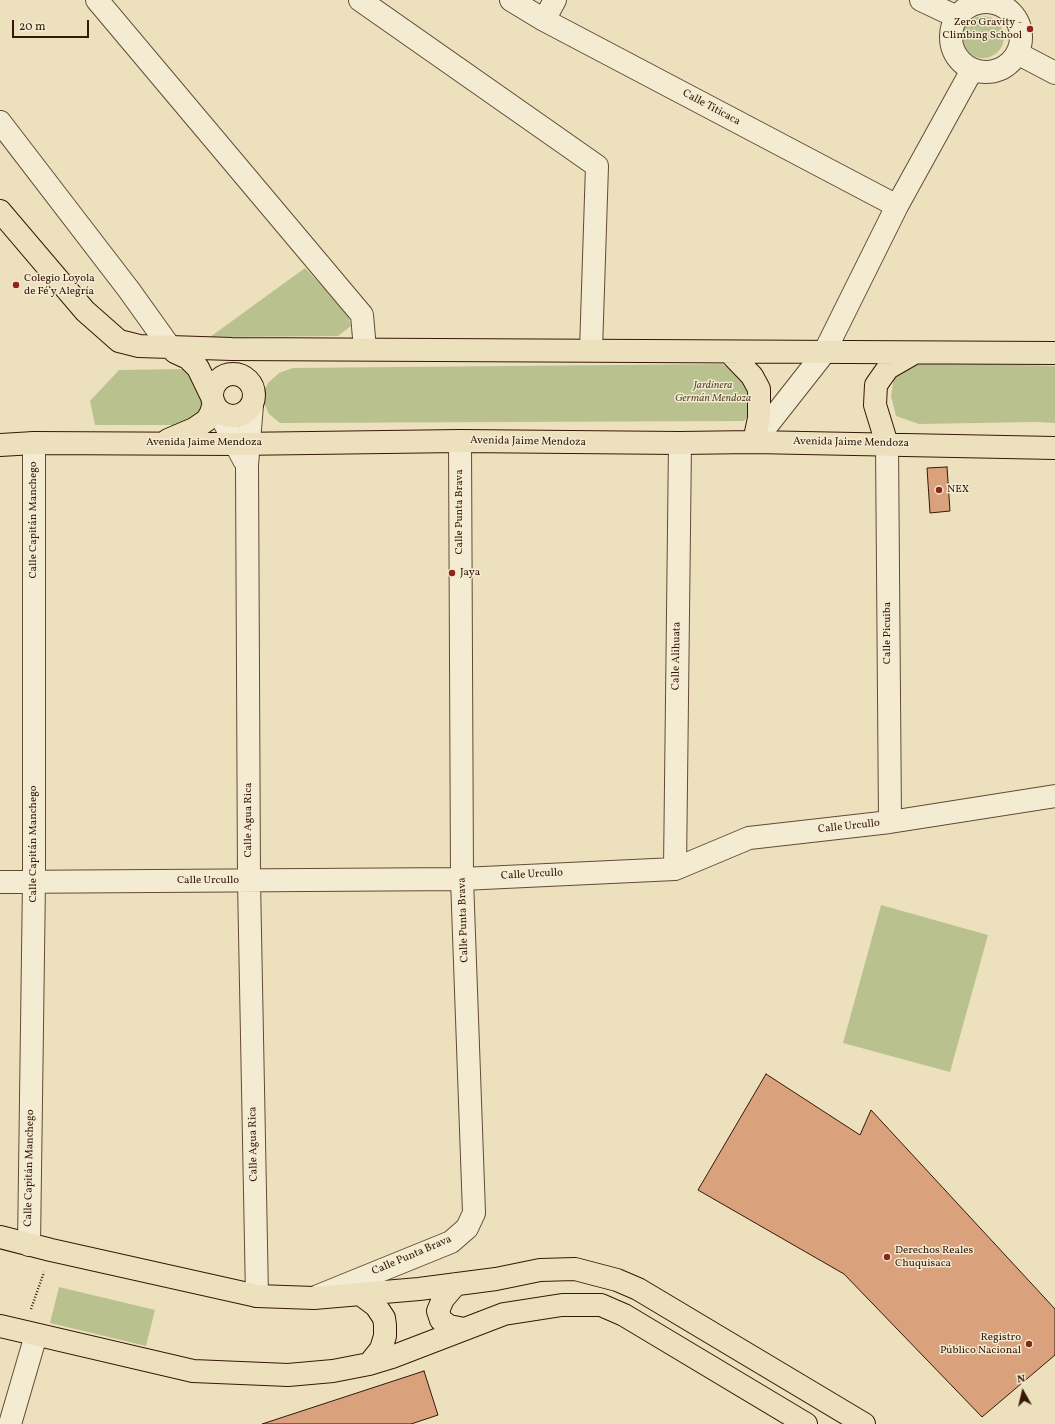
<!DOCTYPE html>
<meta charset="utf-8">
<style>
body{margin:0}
#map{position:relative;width:1055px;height:1424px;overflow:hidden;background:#ece1bc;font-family:Vollkorn,serif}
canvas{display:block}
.north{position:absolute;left:1003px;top:1372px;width:40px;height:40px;-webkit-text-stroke:3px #f3ecd3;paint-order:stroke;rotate:352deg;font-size:11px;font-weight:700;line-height:16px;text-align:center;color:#371709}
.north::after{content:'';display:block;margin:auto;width:14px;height:18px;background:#371709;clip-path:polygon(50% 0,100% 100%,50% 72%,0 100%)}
.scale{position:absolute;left:12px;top:20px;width:77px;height:18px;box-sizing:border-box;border:2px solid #371709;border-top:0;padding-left:5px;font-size:12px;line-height:14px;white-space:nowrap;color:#371709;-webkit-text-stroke:3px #f3ecd3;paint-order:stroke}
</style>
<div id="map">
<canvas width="1055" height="1424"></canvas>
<div class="north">N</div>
<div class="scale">20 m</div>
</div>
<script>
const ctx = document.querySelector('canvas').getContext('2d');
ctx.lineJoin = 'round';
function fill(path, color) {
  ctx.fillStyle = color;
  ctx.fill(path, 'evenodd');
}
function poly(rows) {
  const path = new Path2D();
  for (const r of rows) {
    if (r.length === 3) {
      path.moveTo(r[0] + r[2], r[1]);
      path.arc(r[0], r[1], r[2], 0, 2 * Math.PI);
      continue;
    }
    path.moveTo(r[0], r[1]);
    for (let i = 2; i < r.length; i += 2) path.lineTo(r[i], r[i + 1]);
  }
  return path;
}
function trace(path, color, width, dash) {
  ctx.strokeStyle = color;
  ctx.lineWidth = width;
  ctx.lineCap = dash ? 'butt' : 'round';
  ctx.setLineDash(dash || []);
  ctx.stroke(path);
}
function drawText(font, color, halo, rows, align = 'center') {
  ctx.font = font + ' Vollkorn,serif';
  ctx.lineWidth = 3;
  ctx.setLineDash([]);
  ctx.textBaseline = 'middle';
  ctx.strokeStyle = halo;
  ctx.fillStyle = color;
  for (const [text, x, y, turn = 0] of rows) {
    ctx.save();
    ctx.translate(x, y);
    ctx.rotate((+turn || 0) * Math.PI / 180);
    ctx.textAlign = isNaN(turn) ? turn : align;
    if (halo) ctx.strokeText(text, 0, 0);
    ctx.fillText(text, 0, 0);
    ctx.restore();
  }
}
fill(poly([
 [983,37,21],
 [305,268,347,312,351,326,338,336,210,337],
 [928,362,1055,366,1055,423,1035,422,919,424,896,416,891,396,894,377,908,366],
 [722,364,740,375,751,388,753,409,744,421,280,423,269,414,265,405,264,392,268,383,279,373,293,368],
 [184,369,200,380,204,407,197,417,185,425,95,425,90,401,119,370],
 [881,905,988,935,950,1072,843,1043],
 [59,1287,155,1310,146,1346,50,1323]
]), '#b9c28f');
const building = poly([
 [947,467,950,511,930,513,927,468,947,467],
 [766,1074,860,1135,871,1110,1055,1309,1055,1355,982,1417,844,1274,698,1190,766,1074],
 [424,1371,438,1415,411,1424,262,1424,424,1371]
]);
fill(building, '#daa27c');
trace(building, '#371709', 1);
const street = poly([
 [97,0,362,315,365,349],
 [360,0,597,166,591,350],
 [511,0,544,20],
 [555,0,544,20,897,206],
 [921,0,957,17],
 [986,37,35],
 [1017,53,1055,73],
 [0,122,129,290,169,346],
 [252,405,247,465,249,881,257,1296],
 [217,409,244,460],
 [754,442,824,353,897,206,972,70],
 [887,444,890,822],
 [675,869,680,443],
 [0,882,462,879,675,869,749,838,890,822,1055,796],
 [29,1245,34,881,34,443],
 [318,1296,451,1242,467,1228,474,1213,462,879,460,441],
 [10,1424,36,1335]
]);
const primary = poly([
 [0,211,85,311,119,341,139,346,232,349,1055,353],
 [169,346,175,352,188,358,198,368,212,397],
 [729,352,752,376,759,389,759,418,754,442],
 [233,395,21],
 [168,440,194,429,207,420,211,413,214,403],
 [887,444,875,405,876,385,888,368,914,353],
 [0,445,34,443,236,444,460,441,680,443,754,442,1055,448],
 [0,1237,51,1250,257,1296,314,1298,419,1289,496,1279,540,1270,575,1269,617,1280,638,1289,864,1424],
 [456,1284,443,1299,438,1311,441,1320,449,1326,464,1329],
 [360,1294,376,1306,384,1318,385,1325,385,1336,381,1349,369,1364],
 [0,1326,193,1371,288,1375,333,1371,369,1364,392,1357,504,1314,562,1305,601,1305,624,1315,806,1424]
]);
trace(street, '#644a36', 24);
trace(primary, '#371709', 24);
trace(poly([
 [31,1309,44,1272]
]), '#371709', 2.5, [1, 2]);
trace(street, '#f3ecd3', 22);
trace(primary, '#ece1bc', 22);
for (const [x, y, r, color] of [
 [1030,29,4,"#8f2418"],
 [16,285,4,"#8f2418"],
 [939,490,4,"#8f2418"],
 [452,573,4,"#8f2418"],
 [887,1257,4,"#8f2418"],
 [1029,1344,4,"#8f2418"]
]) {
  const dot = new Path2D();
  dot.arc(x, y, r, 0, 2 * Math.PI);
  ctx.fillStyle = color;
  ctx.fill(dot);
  trace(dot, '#f3ecd3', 1.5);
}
drawText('11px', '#371709', '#f3ecd3', [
 ["Zero Gravity -",1022,23,"right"],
 ["Climbing School",1022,36,"right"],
 ["Colegio Loyola",24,279],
 ["de Fé y Alegría",24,292],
 ["NEX",947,490],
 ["Jaya",460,573],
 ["Derechos Reales",895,1251],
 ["Chuquisaca",895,1264],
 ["Registro",1021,1338,"right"],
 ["Público Nacional",1021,1351,"right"]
], 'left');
drawText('11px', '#371709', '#f3ecd3', [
 ["Calle Titicaca",711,108,28],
 ["Avenida Jaime Mendoza",528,442,1],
 ["Avenida Jaime Mendoza",204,443],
 ["Avenida Jaime Mendoza",851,443,1],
 ["Calle Punta Brava",460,512,-90],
 ["Calle Capitán Manchego",34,520,-90],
 ["Calle Picuiba",888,633,-90],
 ["Calle Alihuata",677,656,-89],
 ["Calle Agua Rica",249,820,-90],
 ["Calle Urcullo",849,827,-6],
 ["Calle Capitán Manchego",34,844,-90],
 ["Calle Urcullo",532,875,-3],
 ["Calle Urcullo",208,881],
 ["Calle Punta Brava",464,920,-92],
 ["Calle Agua Rica",254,1144,-91],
 ["Calle Capitán Manchego",30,1168,-89],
 ["Calle Punta Brava",412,1256,-23]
]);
drawText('italic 11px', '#5e4a31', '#f3ecd3', [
 ["Jardinera",713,386],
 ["Germán Mendoza",713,399]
]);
</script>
